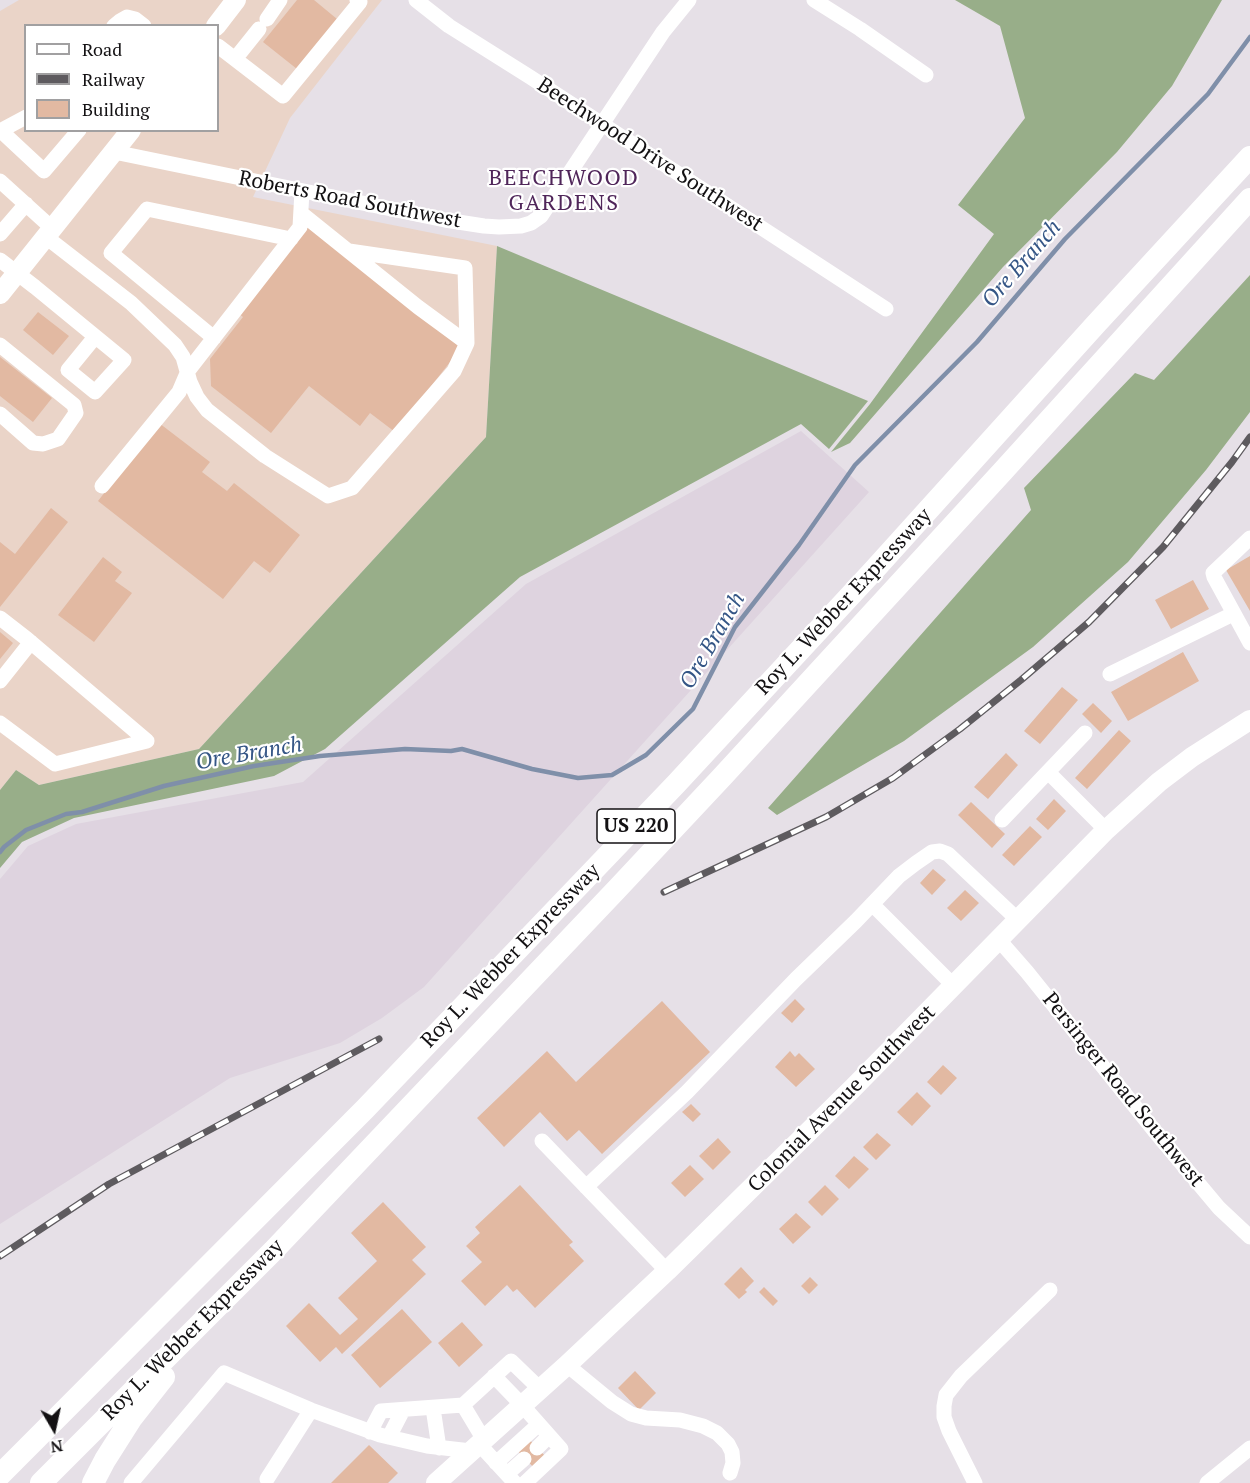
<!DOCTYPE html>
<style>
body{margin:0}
#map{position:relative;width:1250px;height:1483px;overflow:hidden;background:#e6e0e7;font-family:"PT Serif",serif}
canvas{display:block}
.legend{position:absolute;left:24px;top:24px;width:195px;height:108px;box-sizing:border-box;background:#fff;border:2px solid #a1a0a1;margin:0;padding:8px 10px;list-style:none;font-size:18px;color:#131113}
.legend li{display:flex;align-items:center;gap:12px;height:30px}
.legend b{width:30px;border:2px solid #a1a0a1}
.north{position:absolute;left:24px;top:1399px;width:60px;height:60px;-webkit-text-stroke:4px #fff;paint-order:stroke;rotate:171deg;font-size:16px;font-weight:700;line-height:24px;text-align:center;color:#131113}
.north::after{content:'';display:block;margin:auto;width:21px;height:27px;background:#131113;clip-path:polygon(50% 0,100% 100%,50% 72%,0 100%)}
</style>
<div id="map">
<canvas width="1250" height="1483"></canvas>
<ul class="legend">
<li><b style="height:8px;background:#fff"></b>Road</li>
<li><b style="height:8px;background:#5e5b5f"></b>Railway</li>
<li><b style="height:16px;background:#e2b9a2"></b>Building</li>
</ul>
<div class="north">N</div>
</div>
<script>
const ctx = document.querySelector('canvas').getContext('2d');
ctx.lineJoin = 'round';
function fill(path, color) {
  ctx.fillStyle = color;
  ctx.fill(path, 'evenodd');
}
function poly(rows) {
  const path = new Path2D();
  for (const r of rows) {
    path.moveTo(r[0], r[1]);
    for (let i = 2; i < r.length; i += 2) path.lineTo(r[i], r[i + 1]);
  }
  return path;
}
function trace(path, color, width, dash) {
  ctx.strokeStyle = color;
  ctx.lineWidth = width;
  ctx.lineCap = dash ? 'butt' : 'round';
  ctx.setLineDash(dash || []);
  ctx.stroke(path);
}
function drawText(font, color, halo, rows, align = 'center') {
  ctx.font = font + ' "PT Serif",serif';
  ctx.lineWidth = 4.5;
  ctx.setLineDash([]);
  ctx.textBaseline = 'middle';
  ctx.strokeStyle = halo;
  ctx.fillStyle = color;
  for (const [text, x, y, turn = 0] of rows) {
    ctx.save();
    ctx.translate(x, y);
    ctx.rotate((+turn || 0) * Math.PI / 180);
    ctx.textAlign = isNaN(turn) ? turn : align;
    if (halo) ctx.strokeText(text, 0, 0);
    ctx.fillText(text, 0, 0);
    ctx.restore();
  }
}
fill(poly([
 [19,0,382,0,290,118,253,197,497,246,486,437,199,749,39,785,16,770,0,790,0,11],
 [26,26,218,26,218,130,26,130]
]), '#ead4c8');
fill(poly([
 [801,431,869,492,424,987,382,1018,340,1043,230,1078,0,1224,0,879,28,846,76,824,303,782,526,584]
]), '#ded3df');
fill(poly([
 [955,0,1222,0,1172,86,1117,152,1003,267,850,443,831,452,870,404,994,234,958,205,1025,118,1000,26],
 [497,246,868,401,829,449,801,424,520,577,325,749,274,776,74,818,22,842,0,868,0,790,16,770,39,785,199,749,486,437],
 [1250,275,1250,412,1206,470,1128,562,1033,647,904,741,777,815,768,808,1031,510,1024,488,1135,373,1154,380]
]), '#98ae89');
trace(poly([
 [0,852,4,847,26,830,66,814,82,812,164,786,254,766,320,756,405,749,451,751,462,749,532,769,578,778,612,775,646,755,693,709,735,627,799,545,855,465,977,342,1065,239,1208,94,1250,37]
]), '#7f8fa9', 4.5);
fill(poly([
 [297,0,314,0,337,19,297,69,263,42],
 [306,226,461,348,395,432,370,413,360,426,309,386,271,433,211,386,210,359,243,317,238,313],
 [38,312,69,336,53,355,23,330],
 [0,357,52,398,33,422,0,396],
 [159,423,210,462,202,472,227,491,234,483,300,535,270,573,254,561,223,599,98,501],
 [51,508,68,522,0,607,0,542,15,554],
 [1250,556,1250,611,1226,570],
 [103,557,122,572,115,581,132,593,94,642,58,615],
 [1193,580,1209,609,1171,629,1155,600],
 [0,632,13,643,0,659],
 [1183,652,1199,681,1128,721,1111,692],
 [1062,687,1078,700,1040,744,1024,731],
 [1093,703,1112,721,1101,733,1082,714],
 [1119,730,1131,741,1087,789,1075,778],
 [1006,753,1018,765,988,799,974,787],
 [1054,799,1066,811,1048,830,1036,819],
 [971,802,1005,834,992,848,958,815],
 [1030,826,1042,837,1014,866,1002,855],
 [933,869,946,880,932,895,920,883],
 [965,890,979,903,961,921,947,908],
 [795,999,805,1009,792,1023,781,1013],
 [662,1001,710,1052,602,1154,579,1130,567,1141,540,1112,504,1147,477,1118,547,1051,576,1082],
 [790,1051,795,1057,799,1053,815,1069,796,1087,775,1067],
 [943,1065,957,1078,941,1095,927,1082],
 [917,1092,931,1106,912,1126,897,1112],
 [691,1104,701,1114,693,1122,682,1112],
 [877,1133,891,1145,876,1160,863,1147],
 [718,1138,731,1152,713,1170,699,1156],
 [854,1156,869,1169,849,1189,835,1176],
 [690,1165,704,1179,685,1197,671,1183],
 [520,1185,573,1242,569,1245,584,1261,535,1308,517,1289,513,1292,507,1285,485,1306,461,1281,482,1262,466,1246,480,1233,475,1227],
 [825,1185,839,1199,822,1216,808,1202],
 [383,1202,426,1247,412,1260,426,1274,342,1354,336,1347,320,1362,286,1326,309,1303,340,1335,358,1319,338,1298,377,1261,351,1233],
 [796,1213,811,1227,793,1244,779,1229],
 [741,1267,754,1281,745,1290,747,1292,739,1299,724,1284],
 [810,1277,818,1285,809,1294,801,1286],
 [764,1287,778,1301,773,1306,759,1292],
 [402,1309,432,1342,380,1388,351,1355],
 [462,1322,483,1345,459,1367,438,1343],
 [635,1371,656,1393,639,1410,618,1388],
 [527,1437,548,1459,536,1470,515,1448],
 [369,1445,398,1473,388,1483,331,1483]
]), '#e2b9a2');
trace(poly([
 [416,0,449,26,530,77,886,309],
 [814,0,860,29,926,75],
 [267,19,280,0],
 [114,26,120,21,127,17,135,19,144,26],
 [218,46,283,96,360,2,357,0],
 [235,59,259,29],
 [0,131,26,117],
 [1,131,44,171,79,130],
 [114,152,445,220,484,226,499,227,521,226,531,223,541,216,663,32,689,0],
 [0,181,53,229],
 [301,213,418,307,467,343],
 [0,234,26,204],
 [46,237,131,303,175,345,183,357,190,382,197,397,207,410,265,456,328,496,352,488,454,371,467,343,465,268,349,251],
 [0,260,35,287,124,360,95,392,68,370,95,337],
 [214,338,111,253,147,209,291,239],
 [0,345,74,405,76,413,58,439,43,444,33,443,0,414],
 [102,486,179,392,188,371,300,227,302,191],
 [1250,538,1213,573,1214,577,1250,643],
 [0,618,27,639,147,741,55,764,0,723],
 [1110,674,1233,614],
 [0,681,31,642],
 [1048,772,1106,830],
 [1002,820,1085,733],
 [872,904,954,986],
 [999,940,1027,972,1157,1134,1219,1208,1250,1237],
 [542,1141,667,1271],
 [586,1187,687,1092,796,979,856,921,899,876,916,863,932,852,940,851,948,854,1017,919],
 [567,1365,612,1402,631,1414,646,1418,680,1420,703,1426,717,1433,728,1444,732,1452,733,1463,730,1473],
 [494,1376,522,1405,561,1449,525,1483],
 [463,1405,484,1440],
 [433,1408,439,1448],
 [370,1432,381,1411,463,1405,511,1361,540,1389],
 [389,1437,403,1410],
 [479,1444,515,1483],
 [537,1448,549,1436],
 [496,1463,539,1424],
 [507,1474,524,1459],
 [267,1479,311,1410],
 [131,1483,224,1373,311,1410,380,1435,427,1446,471,1451],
 [975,1483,949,1431,944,1417,944,1406,946,1395,961,1376,1050,1290],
 [1207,1483,1250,1448]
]), '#fff', 15);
trace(poly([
 [216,26,236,0],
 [0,294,131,130],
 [436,1483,567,1365,667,1271,853,1088,1106,830,1159,782,1192,757,1250,720]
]), '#fff', 20);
trace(poly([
 [0,1475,365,1109,676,784,874,570,1096,324,1250,157],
 [41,1483,273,1251,618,888,722,777,1003,471,1250,199],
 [93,1483,105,1460,131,1419,164,1377]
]), '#fff', 22);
const rail = poly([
 [664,892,826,817,893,778,960,729,1021,680,1089,622,1163,547,1232,462,1250,437],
 [0,1256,109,1184,379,1039]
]);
trace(rail, '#5e5b5f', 7);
trace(rail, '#fff', 4.5, [14]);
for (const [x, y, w] of [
 [636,826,78]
]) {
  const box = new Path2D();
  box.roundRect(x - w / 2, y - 17, w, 34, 4.5);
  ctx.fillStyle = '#fff';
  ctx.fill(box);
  trace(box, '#131113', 1.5);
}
drawText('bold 20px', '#131113', null, [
 ["US 220",636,826]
]);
drawText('21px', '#131113', '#fff', [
 ["Beechwood Drive Southwest",650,155,33],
 ["Roberts Road Southwest",350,200,11],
 ["Roy L. Webber Expressway",844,602,-47],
 ["Roy L. Webber Expressway",511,956,-46],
 ["Persinger Road Southwest",1123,1090,51],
 ["Colonial Avenue Southwest",842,1099,-45],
 ["Roy L. Webber Expressway",193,1330,-45]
]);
ctx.letterSpacing = '1.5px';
drawText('22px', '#50265a', '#fff', [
 ["BEECHWOOD",564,179],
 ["GARDENS",564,204]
]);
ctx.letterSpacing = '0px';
drawText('italic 22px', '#355686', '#fff', [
 ["Ore Branch",1022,264,-49],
 ["Ore Branch",713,641,-60],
 ["Ore Branch",249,754,-10]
]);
</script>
